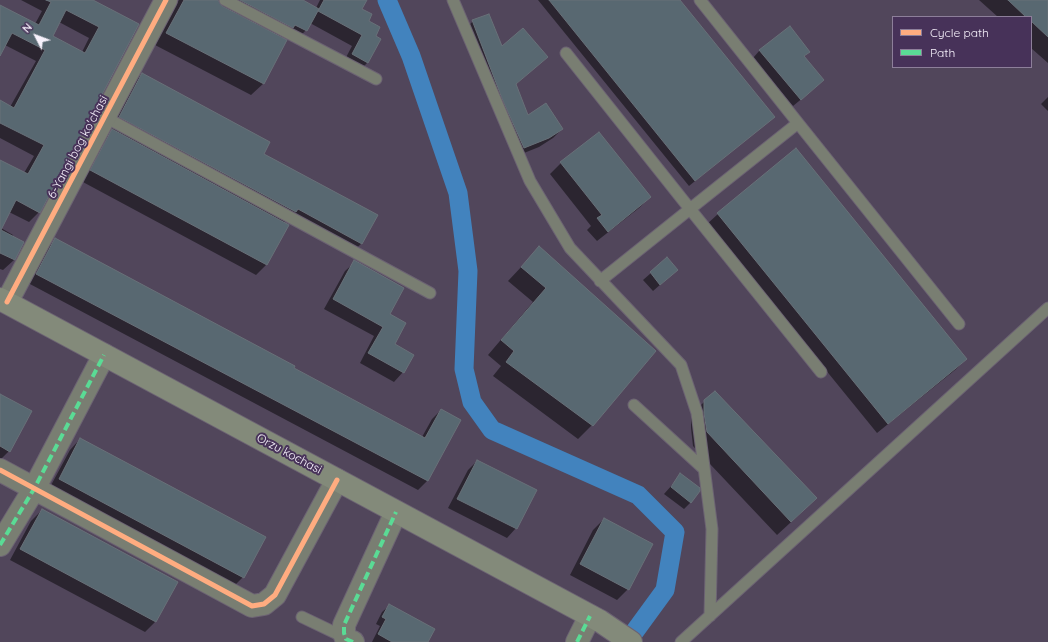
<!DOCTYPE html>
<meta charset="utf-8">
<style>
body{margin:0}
#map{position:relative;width:1048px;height:642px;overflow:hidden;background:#51465b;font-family:Quicksand,sans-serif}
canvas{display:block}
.legend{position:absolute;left:892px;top:16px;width:140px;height:52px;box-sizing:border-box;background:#473259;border:1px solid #8d7f9a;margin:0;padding:5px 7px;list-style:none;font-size:12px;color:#f7f2fc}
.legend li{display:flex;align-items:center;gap:8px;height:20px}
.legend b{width:20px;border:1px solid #8d7f9a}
.north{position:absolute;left:16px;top:16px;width:40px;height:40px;-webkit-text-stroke:3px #473259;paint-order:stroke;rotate:312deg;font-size:11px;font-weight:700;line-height:16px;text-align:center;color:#f7f2fc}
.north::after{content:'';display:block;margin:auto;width:14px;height:18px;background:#f7f2fc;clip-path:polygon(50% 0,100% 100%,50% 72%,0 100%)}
</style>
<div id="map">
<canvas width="1048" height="642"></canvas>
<ul class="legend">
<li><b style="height:5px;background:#ffac80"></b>Cycle path</li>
<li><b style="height:5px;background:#5adb95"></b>Path</li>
</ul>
<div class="north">N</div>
</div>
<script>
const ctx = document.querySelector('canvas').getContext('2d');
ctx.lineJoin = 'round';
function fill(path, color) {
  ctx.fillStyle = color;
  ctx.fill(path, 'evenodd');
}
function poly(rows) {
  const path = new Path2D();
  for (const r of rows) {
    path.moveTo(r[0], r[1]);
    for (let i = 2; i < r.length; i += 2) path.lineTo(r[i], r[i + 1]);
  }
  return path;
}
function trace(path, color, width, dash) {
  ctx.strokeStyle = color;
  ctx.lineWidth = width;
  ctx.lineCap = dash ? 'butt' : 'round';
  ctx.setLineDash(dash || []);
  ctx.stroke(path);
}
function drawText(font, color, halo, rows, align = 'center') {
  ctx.font = font + ' Quicksand,sans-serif';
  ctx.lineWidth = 4;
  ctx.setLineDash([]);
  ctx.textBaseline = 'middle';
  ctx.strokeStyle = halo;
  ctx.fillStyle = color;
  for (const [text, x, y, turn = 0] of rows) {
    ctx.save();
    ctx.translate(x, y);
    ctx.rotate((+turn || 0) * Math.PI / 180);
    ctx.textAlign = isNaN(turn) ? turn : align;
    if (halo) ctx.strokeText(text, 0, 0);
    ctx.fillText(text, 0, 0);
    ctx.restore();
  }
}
fill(poly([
 [21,0,91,0,137,24,39,212,29,222,9,212,1,228,13,235,12,237,23,243,14,260,3,270,0,269,0,161,24,173,34,156,0,138,0,101,10,107,36,61,5,45,0,54,0,6,35,24,42,11],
 [59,22,89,38,82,52,51,36],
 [179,0,301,0,316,8,320,0,357,0,374,36,380,39,367,63,357,73,342,65,352,46,310,23,306,30,294,43,283,37,281,38,264,83,251,95,155,45],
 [538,0,679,0,767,122,689,186],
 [979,0,1048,0,1048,63,1031,48,1031,17,998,17],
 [473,21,501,48,547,57,515,85,528,116,562,129,553,138,539,147,514,157,464,31],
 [760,50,809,52,803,57,816,87,793,106,753,58],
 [142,74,262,154,376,215,361,244,350,254,287,220,284,223,288,225,266,265,256,275,81,181,102,141,113,130,109,127,131,85],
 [1048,97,1048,111,1041,104],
 [599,133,650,197,639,208,597,241,587,230,591,226,550,174,561,163],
 [718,214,966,359,955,370,877,433,707,224],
 [55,240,422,437,432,419,441,410,459,420,427,481,418,490,28,283,46,249],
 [539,248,592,425,578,439,493,376,501,366,488,355,533,302,508,281],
 [667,259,677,270,653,291,643,280],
 [355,262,388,315,394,345,403,372,394,382,360,363,374,336,324,309,345,271],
 [0,395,9,451,0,460],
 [705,401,802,512,777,535,693,446,691,428,691,415],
 [80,439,243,577,232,588,49,489,70,450],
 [477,461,516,528,507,538,448,508,468,470],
 [681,475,691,502,684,509,664,494],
 [42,510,177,582,155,622,145,632,10,560,31,521],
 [604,519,628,589,617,600,570,575,593,530],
 [390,605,427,642,372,642,380,626,376,624,382,612]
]), '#0007');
trace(poly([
 [387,0,411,56,458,193,468,271,464,369,472,402,492,430,638,495,675,532,665,590,627,642]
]), '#4283be', 19);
const building = poly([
 [46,0,93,0,139,24,40,213,16,200,1,230,24,242,15,260,0,253,0,160,28,174,44,145,0,123,0,100,14,108,45,50,12,33,0,56,0,5,39,25,51,2,46,0],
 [66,10,99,27,85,53,53,36,66,10],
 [184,0,218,0,222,6,287,40,264,84,166,33,184,0],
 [240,0,303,0,319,9,307,31,295,25,293,28,240,0],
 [324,0,367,0,362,9,372,14,369,21,380,27,376,36,381,39,368,63,352,54,362,35,318,11,324,0],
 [549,0,680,0,775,117,695,181,549,0],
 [1008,0,1048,0,1048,37,1031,21,1031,17,1026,17,1008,0],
 [489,14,502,46,523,28,548,57,516,84,528,115,546,103,563,129,549,138,524,148,503,101,472,20,489,14],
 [790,26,810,52,804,56,824,80,801,100,759,50,790,26],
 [142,73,270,142,264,154,378,215,362,244,298,209,296,212,119,117,142,73],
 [112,129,289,225,267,265,90,170,112,129],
 [599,132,651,197,608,232,597,218,602,215,560,162,599,132],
 [796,148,967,359,888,424,717,213,796,148],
 [55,238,295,366,294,368,425,438,441,409,461,420,428,481,36,274,55,238],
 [539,246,656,351,593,426,506,362,514,351,501,340,546,288,521,267,539,246],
 [667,257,678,270,660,285,650,272,667,257],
 [354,260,404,288,390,314,406,323,395,344,414,355,404,373,368,353,383,327,333,299,354,260],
 [715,391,817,498,791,522,707,432,704,413,704,400,715,391],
 [0,394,32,411,10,452,0,446,0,394],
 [80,438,266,537,244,578,59,479,80,438],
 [477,460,537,490,517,529,457,499,477,460],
 [680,473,700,488,700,491,691,503,671,487,680,473],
 [42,509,178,582,156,622,20,549,42,509],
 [604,518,653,544,629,590,580,564,604,518],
 [389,604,435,629,428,642,392,642,378,634,386,619,382,617,389,604]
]);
fill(building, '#586871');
trace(building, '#687078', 1);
const service = poly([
 [225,0,376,79],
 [453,0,530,181,570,248,681,365,697,413,712,529,710,616],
 [700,0,798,123,690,209,821,372],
 [566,53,690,209,600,281],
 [105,117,430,293],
 [798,123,959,324],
 [634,405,704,469],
 [302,617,346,638],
 [681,642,1048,308]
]);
const minor = poly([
 [7,302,166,0],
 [0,470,252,606,264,604,275,595,337,480],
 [0,545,34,489,104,355],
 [353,642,346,639,344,633,344,625,396,512],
 [577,642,590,616]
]);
const secondary = poly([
 [0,299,600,621,631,642]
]);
trace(service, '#6c6373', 13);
trace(minor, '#6c6373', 24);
trace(secondary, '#6c6373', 24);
trace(service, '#797e72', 11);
trace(minor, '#797e72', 22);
trace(secondary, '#838a7a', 22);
trace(poly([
 [0,545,34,489,104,355],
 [353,642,346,639,344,633,344,625,396,512],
 [577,642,590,616]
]), '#5adb95', 4, [8, 4]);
trace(poly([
 [7,302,166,0],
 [0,470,252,606,264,604,275,595,337,480]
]), '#ffac80', 5);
drawText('12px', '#f7f2fc', '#473259', [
 ["6-Yangi bog koʼchasi",78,147,-62],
 ["Orzu kochasi",289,454,28]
]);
</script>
